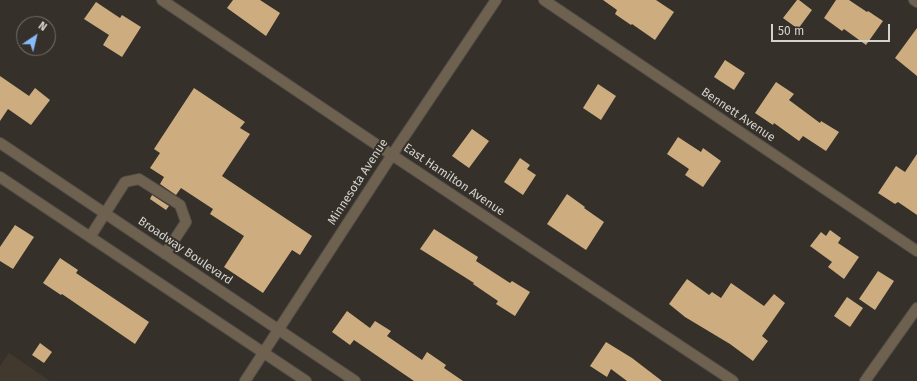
<!DOCTYPE html>
<style>
body{margin:0}
#map{position:relative;width:917px;height:381px;overflow:hidden;background:#35312a;font-family:"Fira Sans",sans-serif}
canvas{display:block}
.north{position:absolute;left:16px;top:16px;width:40px;height:40px;box-sizing:border-box;background:#35312a;border:1px solid #75716c;border-radius:50%;rotate:35deg;font-size:11px;font-weight:700;line-height:16px;text-align:center;color:#d5d2ce}
.north::after{content:'';display:block;margin:auto;width:14px;height:18px;background:#89bafc;clip-path:polygon(50% 0,100% 100%,50% 72%,0 100%)}
.scale{position:absolute;left:771px;top:24px;width:119px;height:18px;box-sizing:border-box;border:2px solid #d5d2ce;border-top:0;padding-left:5px;font-size:12px;line-height:14px;white-space:nowrap;color:#d5d2ce;-webkit-text-stroke:3px #35312a;paint-order:stroke}
</style>
<div id="map">
<canvas width="917" height="381"></canvas>
<div class="north">N</div>
<div class="scale">50 m</div>
</div>
<script>
const ctx = document.querySelector('canvas').getContext('2d');
ctx.lineJoin = 'round';
function fill(path, color) {
  ctx.fillStyle = color;
  ctx.fill(path, 'evenodd');
}
function poly(rows) {
  const path = new Path2D();
  for (const r of rows) {
    path.moveTo(r[0], r[1]);
    for (let i = 2; i < r.length; i += 2) path.lineTo(r[i], r[i + 1]);
  }
  return path;
}
function trace(path, color, width, dash) {
  ctx.strokeStyle = color;
  ctx.lineWidth = width;
  ctx.lineCap = dash ? 'butt' : 'round';
  ctx.setLineDash(dash || []);
  ctx.stroke(path);
}
function drawText(font, color, halo, rows, align = 'center') {
  ctx.font = font + ' "Fira Sans",sans-serif';
  ctx.lineWidth = 4;
  ctx.setLineDash([]);
  ctx.textBaseline = 'middle';
  ctx.strokeStyle = halo;
  ctx.fillStyle = color;
  for (const [text, x, y, turn = 0] of rows) {
    ctx.save();
    ctx.translate(x, y);
    ctx.rotate((+turn || 0) * Math.PI / 180);
    ctx.textAlign = isNaN(turn) ? turn : align;
    if (halo) ctx.strokeText(text, 0, 0);
    ctx.fillText(text, 0, 0);
    ctx.restore();
  }
}
fill(poly([
 [9,353,50,381,0,381,0,366]
]), '#41392d');
fill(poly([
 [233,0,260,0,280,13,266,36,227,8],
 [603,0,656,0,674,12,655,40,632,24,631,25,615,14,617,10],
 [797,0,799,0,812,10,798,29,783,18],
 [836,0,849,0,867,12,868,11,883,21,866,45,844,29,842,31,824,18],
 [96,2,120,18,122,15,141,27,122,57,103,45,109,35,84,19],
 [917,28,917,76,895,58],
 [725,60,745,73,734,90,714,77],
 [0,76,29,96,35,88,50,100,31,125,8,109,0,121],
 [776,82,794,94,789,100,820,123,821,121,839,132,826,151,803,136,799,141,774,123,773,125,755,113],
 [598,84,616,96,601,120,583,108],
 [194,88,245,122,240,128,250,134,222,176,312,236,300,255,292,250,263,293,224,267,244,236,210,214,213,209,181,188,176,195,160,184,164,177,150,168,160,153,154,149],
 [472,129,489,141,469,168,452,156],
 [678,137,701,152,703,148,721,161,703,187,685,175,689,169,667,154],
 [917,154,917,215,898,202,895,204,878,193,896,166,905,172],
 [520,158,530,165,527,169,536,175,523,195,504,182],
 [567,194,585,207,584,208,604,222,586,250,547,224],
 [152,195,169,206,166,210,150,199],
 [15,225,34,237,13,269,0,261,0,247],
 [434,229,478,257,476,261,510,283,512,281,530,292,515,316,496,304,498,301,473,284,474,283,420,249],
 [830,230,841,238,838,243,859,257,844,279,828,267,832,262,810,246,821,232,826,236],
 [60,258,78,270,76,273,149,322,135,344,62,294,61,295,43,283],
 [878,271,894,281,875,310,859,299],
 [687,279,709,295,712,292,721,298,731,283,764,306,774,294,785,303,762,336,768,341,753,361,730,344,685,317,669,304],
 [847,297,863,308,850,327,834,316],
 [347,311,370,328,375,321,391,331,387,336,422,360,427,352,446,365,444,368,463,381,414,381,354,340,350,345,332,332],
 [606,342,632,358,662,381,627,381,611,369,607,377,590,366],
 [40,343,52,352,44,363,32,355]
]), '#cdad7f');
const minor = poly([
 [162,0,392,155,733,381],
 [544,0,917,251],
 [914,0,917,2],
 [0,143,355,381],
 [0,177,306,381],
 [90,237,125,182,139,179,180,205,186,222,165,254],
 [245,381,392,155,496,0],
 [865,381,917,308]
]);
trace(minor, '#524e48', 12);
trace(minor, '#6e614f', 10);
drawText('12px', '#d5d2ce', '#35312a', [
 ["Bennett Avenue",738,115,34],
 ["East Hamilton Avenue",454,180,34],
 ["Minnesota Avenue",358,182,-57],
 ["Broadway Boulevard",185,251,34]
]);
</script>
